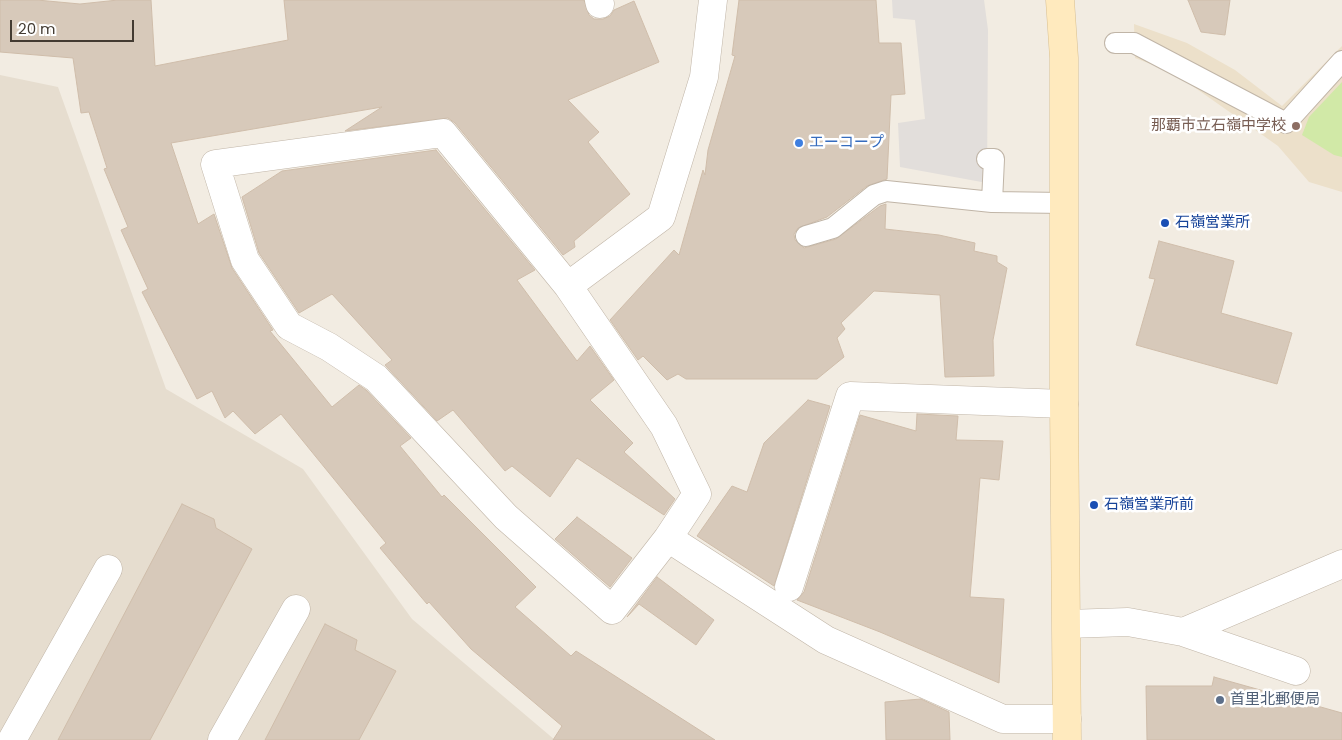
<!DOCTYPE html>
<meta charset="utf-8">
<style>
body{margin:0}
#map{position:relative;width:1342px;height:740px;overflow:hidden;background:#f2ece2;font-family:Poppins,sans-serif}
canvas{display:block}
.scale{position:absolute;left:10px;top:20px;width:124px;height:22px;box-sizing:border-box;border:2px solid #433b32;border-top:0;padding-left:6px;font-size:15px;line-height:18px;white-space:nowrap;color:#433b32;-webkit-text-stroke:4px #fff;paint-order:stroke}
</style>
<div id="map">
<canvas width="1342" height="740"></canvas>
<div class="scale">20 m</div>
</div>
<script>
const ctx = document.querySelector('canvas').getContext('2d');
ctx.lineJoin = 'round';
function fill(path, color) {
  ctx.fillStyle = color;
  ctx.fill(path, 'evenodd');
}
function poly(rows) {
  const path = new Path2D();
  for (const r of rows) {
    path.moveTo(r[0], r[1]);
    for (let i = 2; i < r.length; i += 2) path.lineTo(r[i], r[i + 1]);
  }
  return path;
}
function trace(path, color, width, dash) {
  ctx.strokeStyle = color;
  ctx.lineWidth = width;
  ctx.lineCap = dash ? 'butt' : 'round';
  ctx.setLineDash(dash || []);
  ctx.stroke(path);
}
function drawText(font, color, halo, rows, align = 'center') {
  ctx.font = font + ' Poppins,"Noto Sans JP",sans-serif';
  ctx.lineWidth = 5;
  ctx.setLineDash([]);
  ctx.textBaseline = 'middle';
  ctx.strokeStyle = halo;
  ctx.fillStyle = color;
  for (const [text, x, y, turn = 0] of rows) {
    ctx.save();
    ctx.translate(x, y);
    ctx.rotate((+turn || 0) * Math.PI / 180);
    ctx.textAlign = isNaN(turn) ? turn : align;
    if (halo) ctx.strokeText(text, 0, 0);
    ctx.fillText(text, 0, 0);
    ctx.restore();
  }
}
fill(poly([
 [0,75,58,87,166,389,303,469,412,619,555,740,0,740]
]), '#e6ddcf');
fill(poly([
 [1134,24,1187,43,1235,70,1282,106,1342,46,1342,192,1309,182,1278,146,1174,73,1135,58]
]), '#ece0ca');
fill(poly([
 [1342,82,1342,157,1334,155,1302,135,1309,117]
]), '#d1e9a7');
fill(poly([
 [892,0,984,0,988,30,987,183,900,167,898,123,925,119,915,20,893,18]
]), '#e2dedb');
const building = poly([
 [0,0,37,0,80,4,118,0,151,0,155,66,288,40,284,0,584,0,589,15,594,19,603,19,610,16,614,10,634,1,659,62,568,100,599,132,588,142,630,194,574,241,575,247,563,255,455,123,448,118,345,131,382,107,171,143,198,224,214,214,232,268,273,330,270,331,332,407,359,385,366,390,411,438,400,446,442,497,444,495,536,587,515,607,571,656,576,651,715,740,553,740,562,726,471,649,429,602,427,604,380,548,386,543,281,414,255,434,233,411,225,418,212,391,197,399,142,292,148,289,121,230,128,227,104,169,107,168,89,112,81,113,73,58,0,52,0,0],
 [739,0,876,0,879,43,901,43,905,94,891,95,887,179,867,186,827,217,798,228,794,234,795,240,804,248,836,239,880,206,886,204,885,229,939,235,975,243,974,251,997,256,997,262,1007,268,993,340,994,376,945,377,940,295,874,291,841,323,845,329,837,338,844,357,817,379,686,379,678,374,667,380,643,356,638,360,610,320,674,250,679,255,703,170,705,175,708,150,735,56,732,55,739,0],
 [1188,0,1230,0,1225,35,1201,32,1188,0],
 [436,150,535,270,517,280,577,361,590,346,614,380,590,400,633,443,624,452,675,499,664,515,577,458,550,497,512,466,505,471,453,410,437,421,385,365,392,360,332,294,299,313,259,253,242,197,282,171,436,150],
 [1159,241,1234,261,1221,313,1292,333,1277,384,1136,345,1155,279,1149,278,1159,241],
 [808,400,830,406,774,586,697,536,732,486,747,492,764,443,808,400],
 [917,414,958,416,956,440,1003,441,999,480,980,478,970,597,1004,599,999,683,880,632,797,600,804,592,860,415,916,431,917,414],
 [182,504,214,519,216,528,252,549,150,740,58,740,182,504],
 [577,517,632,558,610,587,555,539,577,517],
 [657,577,714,620,696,645,639,604,627,617,657,577],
 [325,624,357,640,355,650,396,671,359,740,265,740,325,624],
 [1214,677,1342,713,1342,740,1147,740,1146,686,1212,686,1214,677],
 [921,699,949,712,950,740,886,740,885,702,921,699]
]);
fill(building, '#d7c9ba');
trace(building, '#cfbdaa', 1);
const lane = poly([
 [1115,43,1134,43,1286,123,1342,61],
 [987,159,994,159,992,202],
 [806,236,833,228,874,195,886,191,992,202,1064,203]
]);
const street = poly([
 [599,0,600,4],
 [713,0,704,77,661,217,568,286,443,133,215,164,245,260,289,326,329,347,376,378,506,517,612,610,668,538,826,640,1003,719,1067,719],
 [568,286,664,426,697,494,668,538],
 [789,587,850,396,1064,404],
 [1067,624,1128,622,1183,632,1296,671],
 [1183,632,1342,564],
 [12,740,108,569],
 [222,740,296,609]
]);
const secondary = poly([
 [1060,0,1064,58,1064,404,1067,740]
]);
trace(lane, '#c0b5a7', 22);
trace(street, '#c0b5a7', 29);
trace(secondary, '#d8bf90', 29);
trace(lane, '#fff', 20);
trace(street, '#fff', 28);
trace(secondary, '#ffeabe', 28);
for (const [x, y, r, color] of [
 [1296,126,5,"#8d6e63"],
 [799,143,5,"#3f7fe0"],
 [1165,223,5,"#1a4fb4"],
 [1094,505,5,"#1a4fb4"],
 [1220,700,5,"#5c6f8a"]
]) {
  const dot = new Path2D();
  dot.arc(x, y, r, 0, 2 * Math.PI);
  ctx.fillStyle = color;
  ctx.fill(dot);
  trace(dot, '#fff', 2);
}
drawText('15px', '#785e54', '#fff', [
 ["那覇市立石嶺中学校",1286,126]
], 'right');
drawText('15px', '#366cbe', '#fff', [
 ["エーコープ",809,143]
], 'left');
drawText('15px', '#164399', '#fff', [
 ["石嶺営業所",1175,223],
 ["石嶺営業所前",1104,505]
], 'left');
drawText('15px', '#4e5e75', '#fff', [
 ["首里北郵便局",1230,700]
], 'left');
</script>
